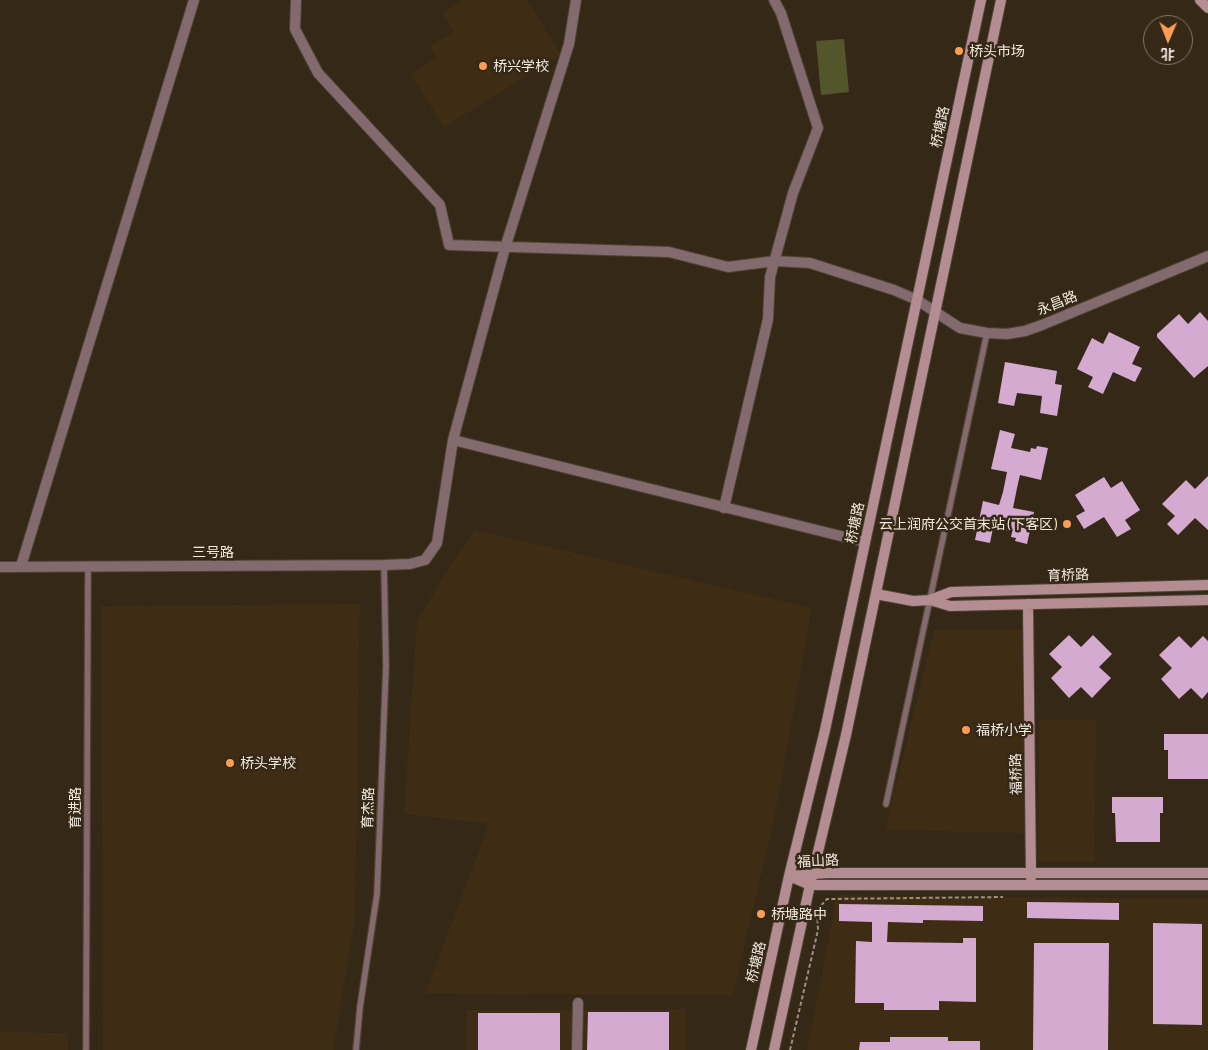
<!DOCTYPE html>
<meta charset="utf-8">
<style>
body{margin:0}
#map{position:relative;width:1208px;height:1050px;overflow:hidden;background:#352817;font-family:Barlow,"Noto Sans SC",sans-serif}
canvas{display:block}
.north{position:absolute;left:1143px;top:15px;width:50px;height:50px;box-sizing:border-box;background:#352817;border:1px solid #817667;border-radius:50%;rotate:181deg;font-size:14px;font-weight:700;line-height:20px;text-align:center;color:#f2eadf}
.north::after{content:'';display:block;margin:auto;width:18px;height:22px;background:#fc9d54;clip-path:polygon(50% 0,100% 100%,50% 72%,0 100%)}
</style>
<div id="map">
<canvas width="1208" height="1050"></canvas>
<div class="north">北</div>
</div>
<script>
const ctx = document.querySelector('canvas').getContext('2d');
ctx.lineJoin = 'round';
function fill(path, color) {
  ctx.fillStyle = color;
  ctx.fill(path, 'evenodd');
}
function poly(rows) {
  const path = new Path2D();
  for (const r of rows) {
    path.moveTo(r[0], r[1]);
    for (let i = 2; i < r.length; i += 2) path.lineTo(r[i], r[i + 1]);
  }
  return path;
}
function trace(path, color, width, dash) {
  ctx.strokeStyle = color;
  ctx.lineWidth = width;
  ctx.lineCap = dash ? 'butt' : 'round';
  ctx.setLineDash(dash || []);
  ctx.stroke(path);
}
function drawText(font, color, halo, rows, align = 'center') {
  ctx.font = font + ' Barlow,"Noto Sans SC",sans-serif';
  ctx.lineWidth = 5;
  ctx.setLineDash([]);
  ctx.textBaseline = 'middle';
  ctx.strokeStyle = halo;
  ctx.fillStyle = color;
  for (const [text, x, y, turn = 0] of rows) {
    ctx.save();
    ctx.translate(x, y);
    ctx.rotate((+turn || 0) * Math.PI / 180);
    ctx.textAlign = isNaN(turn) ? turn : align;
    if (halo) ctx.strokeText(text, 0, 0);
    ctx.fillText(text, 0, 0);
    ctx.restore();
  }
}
fill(poly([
 [463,0,527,0,561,55,444,127,410,74,436,58,430,46,454,32,442,13],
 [475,530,812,608,775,815,733,995,425,994,489,824,404,814,417,621,453,561],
 [360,604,355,919,333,1050,103,1050,101,606],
 [934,630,1022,630,1024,833,885,830],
 [1039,720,1096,720,1095,861,1038,861],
 [837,895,1208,899,1208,1050,807,1050],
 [685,1009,685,1050,467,1050,467,1010],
 [0,1032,68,1033,68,1050,0,1050]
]), '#3e2c15');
fill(poly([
 [844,39,849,92,821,95,816,41]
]), '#53562a');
fill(poly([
 [1200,312,1208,321,1208,366,1194,378,1157,337,1157,334,1179,314,1188,324],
 [1109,332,1140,347,1132,364,1142,368,1135,382,1113,372,1103,394,1088,387,1093,377,1077,369,1092,338,1103,344],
 [1005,362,1057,371,1055,384,1062,385,1057,416,1040,413,1042,396,1017,393,1014,406,998,403],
 [1000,430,1015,434,1011,448,1030,452,1031,448,1036,449,1037,446,1048,448,1041,480,1020,475,1017,488,1013,508,1034,512,1027,544,1015,541,1016,538,1011,537,1012,532,993,528,990,543,975,540,983,501,999,505,1003,492,1007,472,991,469],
 [1208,476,1208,530,1195,518,1178,535,1167,524,1175,516,1162,504,1186,480,1195,489],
 [1104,477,1111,488,1122,481,1140,510,1125,520,1131,529,1117,537,1104,517,1084,529,1076,516,1085,511,1075,495],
 [1069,635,1081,647,1093,635,1112,654,1099,667,1111,678,1092,698,1081,687,1069,698,1051,678,1062,667,1049,654],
 [1179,636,1191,648,1203,636,1208,641,1208,692,1202,699,1191,688,1179,699,1161,679,1172,668,1159,655],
 [1164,734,1208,734,1208,779,1168,779,1168,750,1164,750],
 [1112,797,1163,797,1163,813,1160,813,1160,842,1116,842,1115,813,1112,813],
 [1027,902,1119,903,1119,920,1027,918],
 [839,904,983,906,983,921,923,920,923,923,888,922,887,942,963,943,963,938,976,938,976,1002,939,1001,939,1010,884,1010,884,1003,855,1003,856,941,872,942,872,922,839,921],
 [1153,923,1202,924,1202,1025,1153,1024],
 [1034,943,1109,943,1108,1050,1033,1050],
 [588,1012,669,1012,669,1050,587,1050],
 [478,1013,560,1013,560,1050,478,1050],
 [890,1037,948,1037,948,1041,980,1041,980,1050,859,1050,860,1042,890,1042]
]), '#d4aad1');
const lane = poly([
 [886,804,987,333],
 [86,1050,88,566],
 [356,1050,360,1007,377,894,386,666,384,565]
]);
const street = poly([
 [296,0,295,29,318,73,440,205,449,245,669,252,728,267,775,261,810,263,894,290,917,300,960,328,987,333,1007,334,1025,331,1042,325,1208,256],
 [453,440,865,542],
 [724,508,768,319,770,277,793,193,818,128,781,13,774,0],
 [21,566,194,0],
 [0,567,384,565,410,564,425,560,437,543,453,440,505,248,569,44,576,0],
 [577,1050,578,1003]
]);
const secondary = poly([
 [1200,0,1208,8],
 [876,594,913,601,930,600,951,592,1208,585],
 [930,600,950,606,1208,600],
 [1028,604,1031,878],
 [789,876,810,885,1208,885],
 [790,876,827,873,1208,873],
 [751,1050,789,876,825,730,981,0],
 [774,1050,810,885,846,735,1001,0]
]);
trace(lane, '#4f4333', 8);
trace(street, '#4f4333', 12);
trace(secondary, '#4f4333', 12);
trace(poly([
 [790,1050,818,930,817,910,827,899,1003,897]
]), '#9b9183', 2, [4, 2.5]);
trace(lane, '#836a6e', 5.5);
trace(street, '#836a6e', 10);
trace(secondary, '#b48d93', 10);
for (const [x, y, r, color] of [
 [959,51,5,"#fc9d54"],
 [483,66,5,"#fc9d54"],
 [1067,524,5,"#fc9d54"],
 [966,730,5,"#fc9d54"],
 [230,763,5,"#fc9d54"],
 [761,914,5,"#fc9d54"]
]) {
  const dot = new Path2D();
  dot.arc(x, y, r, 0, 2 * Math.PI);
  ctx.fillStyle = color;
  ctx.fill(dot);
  trace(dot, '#352817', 2);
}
drawText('14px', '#f2eadf', '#352817', [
 ["桥头市场",969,51],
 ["桥兴学校",493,66],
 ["云上润府公交首末站 (下客区)",1057,524,"right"],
 ["福桥小学",976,730],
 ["桥头学校",240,763],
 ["桥塘路中",771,914]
], 'left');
drawText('14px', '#f2eadf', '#352817', [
 ["桥塘路",940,127,-78],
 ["永昌路",1057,303,-22],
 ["桥塘路",855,523,-78],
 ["三号路",213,552],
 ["育桥路",1068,575,-2],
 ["福桥路",1016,774,-91],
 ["育进路",75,808,-90],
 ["育杰路",368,808,-88],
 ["福山路",818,861,-3],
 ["桥塘路",756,962,-77]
]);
</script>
